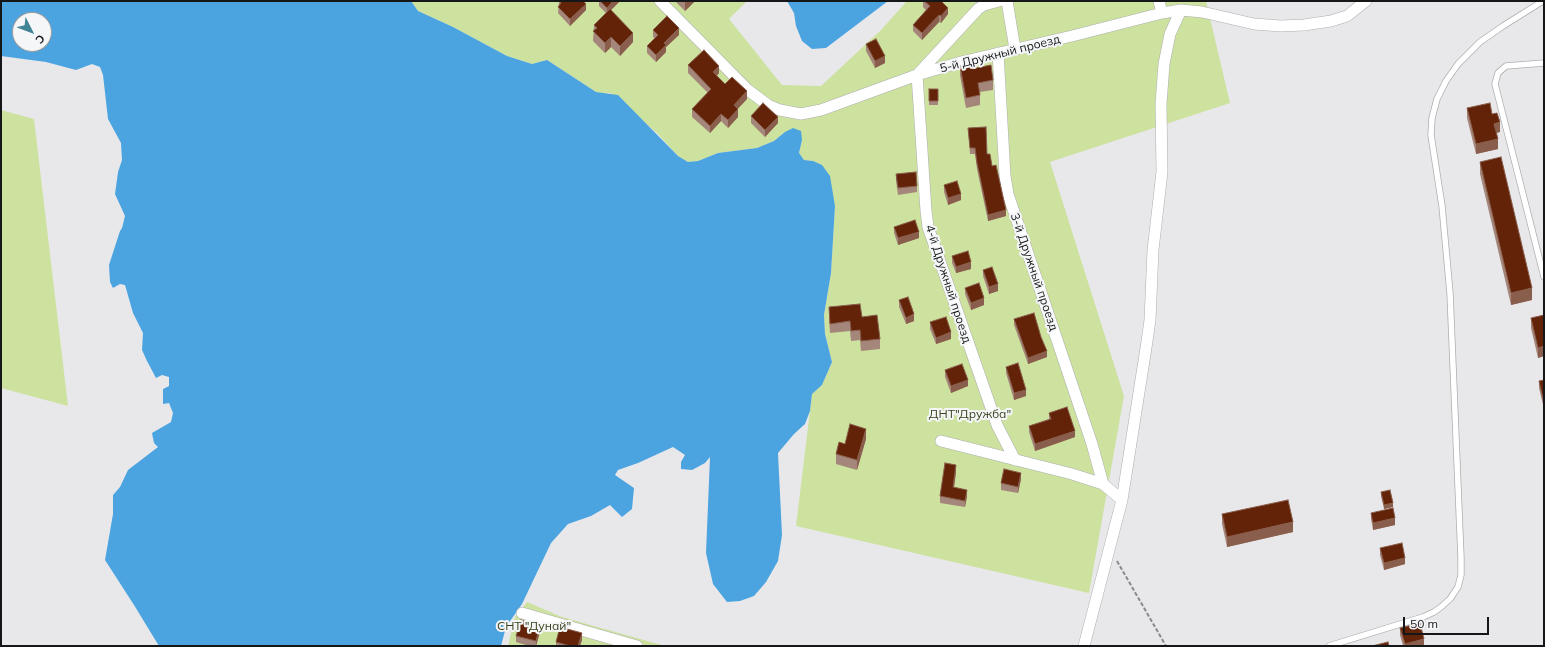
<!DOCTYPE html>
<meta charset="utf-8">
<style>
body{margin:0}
#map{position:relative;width:1545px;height:647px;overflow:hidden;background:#e8e8eb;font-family:Mulish,sans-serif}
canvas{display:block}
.frame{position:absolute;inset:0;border:2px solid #151617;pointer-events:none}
.north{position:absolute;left:12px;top:12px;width:40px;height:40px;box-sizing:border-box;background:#f5f6f8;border:1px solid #9b9c9e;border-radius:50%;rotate:132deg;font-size:11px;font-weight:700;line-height:16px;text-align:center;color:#151617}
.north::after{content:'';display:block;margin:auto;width:14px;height:18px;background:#418494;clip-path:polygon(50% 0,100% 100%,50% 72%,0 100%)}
.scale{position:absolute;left:1403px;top:617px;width:86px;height:18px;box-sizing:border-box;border:2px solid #151617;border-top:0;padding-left:5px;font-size:12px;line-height:14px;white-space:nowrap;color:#151617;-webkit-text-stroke:3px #f5f6f8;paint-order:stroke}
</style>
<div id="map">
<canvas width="1545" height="647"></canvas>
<div class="frame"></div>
<div class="north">С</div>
<div class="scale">50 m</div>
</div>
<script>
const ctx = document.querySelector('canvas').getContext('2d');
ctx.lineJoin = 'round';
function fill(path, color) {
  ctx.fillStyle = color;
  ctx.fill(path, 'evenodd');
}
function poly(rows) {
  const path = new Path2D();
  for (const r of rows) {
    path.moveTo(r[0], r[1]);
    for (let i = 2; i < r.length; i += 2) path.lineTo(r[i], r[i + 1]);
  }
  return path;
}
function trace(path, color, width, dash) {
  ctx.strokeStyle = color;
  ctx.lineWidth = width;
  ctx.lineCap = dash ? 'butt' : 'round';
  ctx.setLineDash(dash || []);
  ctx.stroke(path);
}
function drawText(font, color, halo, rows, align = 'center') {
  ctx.font = font + ' Mulish,sans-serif';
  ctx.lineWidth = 4;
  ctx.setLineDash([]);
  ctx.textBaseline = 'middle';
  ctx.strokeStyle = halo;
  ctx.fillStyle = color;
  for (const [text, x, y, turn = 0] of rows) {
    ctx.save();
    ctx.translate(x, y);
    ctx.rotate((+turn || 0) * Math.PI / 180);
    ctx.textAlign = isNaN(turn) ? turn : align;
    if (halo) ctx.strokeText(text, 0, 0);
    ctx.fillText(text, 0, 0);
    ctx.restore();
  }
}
fill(poly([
 [411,1,747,1,729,19,782,85,821,86,881,30,907,1,1206,1,1230,103,1050,162,1124,396,1089,593,796,526,812,394,822,385,832,362,825,334,824,315,831,273,835,206,813,161,804,160,799,153,802,140,785,132,774,141,757,148,718,153,698,161,688,162,678,156,657,133,610,93,603,94,596,92,547,60,532,64,507,56,453,27,418,11],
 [1,110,34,119,68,406,1,388],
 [527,602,562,617,665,646,508,646,515,617]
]), '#cde29e');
fill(poly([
 [1,1,411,1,418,11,453,27,507,56,532,64,547,60,596,92,618,95,678,156,688,162,698,161,718,153,757,148,774,141,785,132,793,128,801,131,802,140,799,153,804,160,813,161,822,165,830,176,835,206,831,273,824,315,825,334,832,362,822,385,812,394,810,411,805,424,794,434,778,453,782,535,778,561,766,582,754,596,740,601,727,602,713,584,706,553,710,457,705,463,692,470,681,469,681,462,685,455,673,447,638,463,618,470,615,475,634,488,632,509,622,517,610,505,591,516,568,524,551,543,522,604,506,627,501,646,159,646,134,605,105,560,113,514,113,495,120,487,128,470,158,447,154,443,152,433,171,422,173,413,169,403,163,404,163,389,169,386,169,377,162,375,156,378,147,361,142,350,143,333,133,313,125,285,120,284,113,288,110,282,109,265,120,231,122,228,125,216,115,194,118,172,122,160,121,143,108,119,103,75,100,67,92,64,76,70,46,62,1,56],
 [20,20,44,20,44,44,20,44],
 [787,1,888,1,826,48,812,49,802,41,796,26,794,13]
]), '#4ba4e0');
const lane = poly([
 [1544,63,1506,66,1498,73,1495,84,1544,277],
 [1329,646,1423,617,1434,612,1441,607,1450,599,1458,587,1461,575,1461,558,1450,293,1442,206,1431,135,1432,118,1437,99,1446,81,1458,64,1480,42,1503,26,1543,1]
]);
const street = poly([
 [660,1,748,90,768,105,780,110,801,114,821,110,917,75,961,62,1072,36,1162,13,1181,10,1202,12,1254,24,1281,26,1304,25,1331,21,1347,16,1366,1],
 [999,1,984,5,978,9,917,75,926,211,928,227,997,425,1015,460],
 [1007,1,1015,49],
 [1159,1,1162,13],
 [998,53,1005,176,1008,194,1092,444,1103,484],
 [941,441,1072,474,1103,484,1122,500],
 [522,613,637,646],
 [1084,646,1122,500,1146,348,1150,320,1153,250,1162,172,1161,104,1164,64,1170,34,1181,10]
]);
trace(lane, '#adaeb0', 7);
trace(street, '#adaeb0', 12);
trace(poly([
 [1117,561,1166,646]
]), '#898a8c', 2, [4, 2]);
trace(lane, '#fff', 5.5);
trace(street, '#fff', 11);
fill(poly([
 [559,1,586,10,570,26,558,13],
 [599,1,620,1,611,10,633,42,620,56,611,47,605,53,593,41,594,25,606,13,599,6],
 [675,1,695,1,685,11],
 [923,1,941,1,948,14,941,23,939,22,922,40,913,31,913,25,926,10,923,7],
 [653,30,679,35,666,47,666,52,656,62,647,53,647,46,655,38,653,37],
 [866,44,885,63,875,68,866,51],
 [688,65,719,73,717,76,725,84,747,99,737,109,738,117,728,128,721,121,710,133,692,117,692,109,708,93,688,73],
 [960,66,976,68,993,80,993,90,980,92,980,105,966,108,960,76],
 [929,89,938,89,938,105,929,105],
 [1467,108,1500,132,1497,133,1498,149,1476,154,1467,118],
 [751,116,778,123,765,137,751,123],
 [968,128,987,154,992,166,1006,216,988,221,977,169,975,154,970,154],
 [1480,162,1532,300,1511,305,1480,174],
 [896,174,917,186,917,192,898,195,896,181],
 [944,185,961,200,948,205,944,192],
 [894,227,919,238,898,245,894,233],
 [952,256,971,269,956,273,952,263],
 [983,270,998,291,989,294,983,276],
 [965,288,984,305,971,310,965,294],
 [899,300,914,321,906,324,899,307],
 [829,307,862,317,880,339,880,349,861,351,860,340,851,341,850,331,830,333,829,317],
 [1544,315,1544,356,1538,358,1531,328,1531,318],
 [1014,319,1041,337,1047,357,1028,364,1014,325],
 [930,322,951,339,936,344,930,329],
 [1006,367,1026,396,1014,400,1006,373],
 [945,370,968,386,951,393,945,377],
 [1544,380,1544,409,1539,388,1539,381],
 [1049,413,1075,437,1035,451,1029,432,1029,426,1049,419],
 [866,439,857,470,836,464,836,454,845,444],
 [956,472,954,488,967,496,965,507,940,503,940,496],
 [1021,479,1018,493,1001,490,1001,483],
 [1381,492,1393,507,1384,509,1381,496],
 [1371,513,1395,525,1373,530,1371,519],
 [1222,514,1293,532,1227,547,1222,524],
 [1380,548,1405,564,1384,570,1380,555],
 [1400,628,1424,646,1403,646,1400,635],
 [540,632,536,646,529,646,516,642,516,636],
 [582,640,580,645,583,646,556,646,556,642]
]), '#a5867a');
fill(poly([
 [613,1,620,1,607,14,607,8],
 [686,1,695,1,685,11,685,2],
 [586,4,586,10,570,26,570,19],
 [948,8,948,14,941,23,941,16],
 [939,15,939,22,922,40,922,33],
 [679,28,679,35,666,47,666,52,656,62,656,55,664,43],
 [633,33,633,42,620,56,620,46],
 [611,37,611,47,605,53,605,43],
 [885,56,885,63,875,68,875,61],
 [719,66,719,73,713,80,713,72],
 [747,91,747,99,734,113,734,105],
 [738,109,738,117,728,128,728,120],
 [721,114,721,121,710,133,710,126],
 [778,117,778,123,765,137,765,130],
 [1500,122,1500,132,1494,133,1494,124],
 [1498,139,1498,149,1476,154,1476,144],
 [961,194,961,200,948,205,948,198],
 [1006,210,1006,216,988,221,988,215],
 [919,232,919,238,898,245,898,238],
 [971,262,971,269,956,273,956,267],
 [998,284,998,291,989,294,989,287],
 [1532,288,1532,300,1511,305,1511,293],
 [984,298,984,305,971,310,971,303],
 [914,314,914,321,906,324,906,318],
 [951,332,951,339,936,344,936,338],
 [1544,346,1544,356,1538,358,1538,348],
 [1047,351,1047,357,1028,364,1028,358],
 [968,380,968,386,951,393,951,386],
 [1026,390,1026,396,1014,400,1014,393],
 [866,429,866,439,857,470,857,460],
 [1075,431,1075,437,1035,451,1035,444],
 [956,465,956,472,953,494,953,487],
 [1021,473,1021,479,1018,493,1018,487],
 [967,490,967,496,965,507,965,501],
 [1393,503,1393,507,1384,509,1384,505],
 [1395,518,1395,525,1373,530,1373,523],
 [1293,522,1293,532,1227,547,1227,537],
 [1405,558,1405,564,1384,570,1384,563],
 [540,625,540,632,536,646,536,641],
 [582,633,582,640,580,646,578,646],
 [1424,639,1424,646,1405,646,1405,644]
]), '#8a5e4c');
const building = poly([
 [559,1,583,1,586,4,570,19,558,7,561,3,559,1],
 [600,1,613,1,607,8,600,1],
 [924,1,941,1,948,8,941,16,939,15,922,33,913,25,930,6,924,1],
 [610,9,633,33,620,46,611,37,605,43,593,31,597,28,594,25,610,9],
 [667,16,679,28,664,43,666,45,656,55,647,46,658,35,653,30,667,16],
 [876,39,885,56,875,61,866,44,876,39],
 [704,50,719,66,713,72,725,84,732,77,747,91,734,105,738,109,728,120,721,114,710,126,692,109,711,89,688,65,704,50],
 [975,64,976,68,991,65,993,80,978,83,980,95,966,98,960,66,975,64],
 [929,89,938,89,938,101,929,101,929,89],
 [763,103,778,117,765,130,751,116,763,103],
 [1490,103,1492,114,1497,113,1500,122,1494,124,1498,139,1476,144,1467,108,1490,103],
 [986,127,987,154,990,154,992,166,996,165,1006,210,988,215,977,163,975,148,970,148,968,128,986,127],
 [1501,157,1532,288,1511,293,1480,162,1501,157],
 [916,172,917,186,898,188,896,174,916,172],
 [957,181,961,194,948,198,944,185,957,181],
 [915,220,919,232,898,238,894,227,915,220],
 [968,251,971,262,956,267,952,256,968,251],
 [992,267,998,284,989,287,983,270,992,267],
 [979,283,984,298,971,303,965,288,979,283],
 [908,297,914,314,906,318,899,300,908,297],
 [860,304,862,317,877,315,880,339,861,341,860,330,851,331,850,321,830,324,829,307,860,304],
 [1034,313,1041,337,1047,351,1028,358,1014,319,1034,313],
 [1544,315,1544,346,1538,348,1531,318,1544,315],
 [946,317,951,332,936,338,930,322,946,317],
 [1018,363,1026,390,1014,393,1006,367,1018,363],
 [962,364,968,380,951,386,945,370,962,364],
 [1544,380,1544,403,1539,381,1544,380],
 [1067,407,1075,431,1035,444,1029,426,1051,419,1049,413,1067,407],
 [850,424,866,429,857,460,836,454,839,442,845,444,850,424],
 [945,463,956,465,953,487,967,490,965,501,940,496,945,463],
 [1004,469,1021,473,1018,487,1001,483,1004,469],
 [1390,490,1393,503,1384,505,1381,492,1390,490],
 [1288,500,1293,522,1227,537,1222,514,1288,500],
 [1393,508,1395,518,1373,523,1371,513,1393,508],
 [1402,543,1405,558,1384,563,1380,548,1402,543],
 [521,620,540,625,536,641,516,636,521,620],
 [1420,623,1424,639,1405,644,1400,628,1420,623],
 [560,627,582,633,578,646,570,646,556,642,560,627],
 [1388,642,1389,646,1372,646,1388,642]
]);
fill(building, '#622308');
trace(building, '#8a5e4c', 1);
drawText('12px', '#151617', '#f5f6f8', [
 ["5-й Дружный проезд",1000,54,-14],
 ["3-й Дружный проезд",1034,272,71],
 ["4-й Дружный проезд",948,284,72]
]);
drawText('12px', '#38431c', '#f5f6f8', [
 ["ДНТ\"Дружба\"",970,414],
 ["СНТ \"Дунай\"",534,626]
]);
</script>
